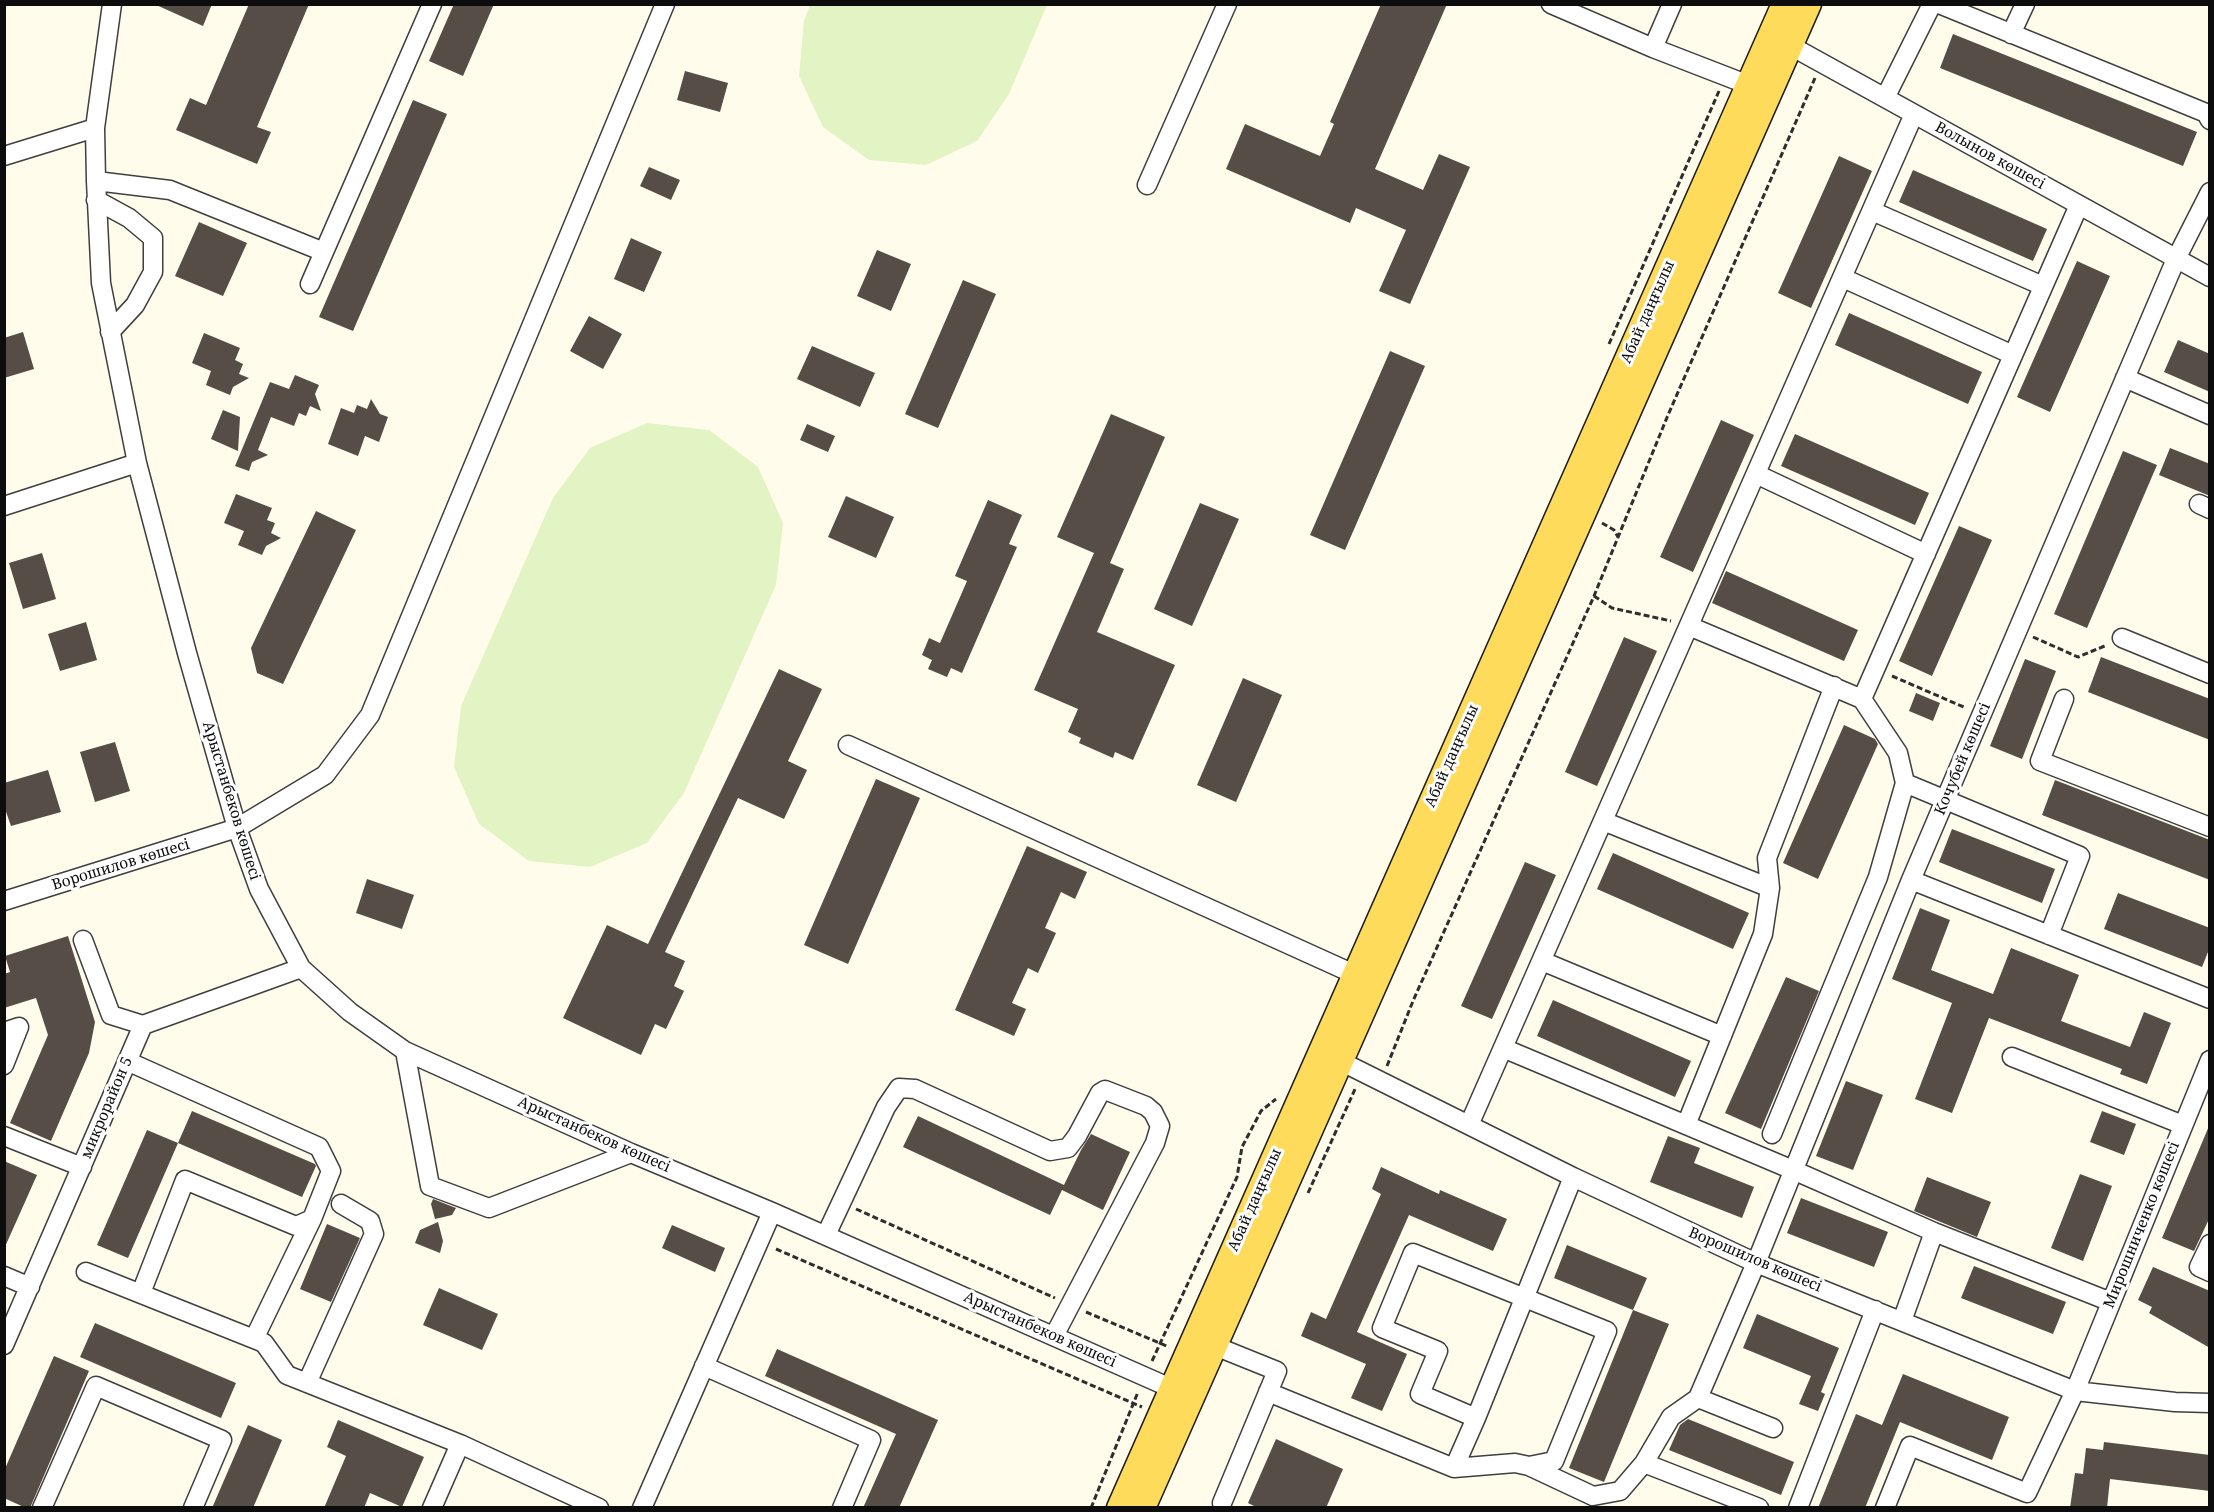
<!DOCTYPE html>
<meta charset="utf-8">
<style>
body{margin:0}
#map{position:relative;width:2214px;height:1512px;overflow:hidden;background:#fffceb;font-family:"Noto Serif",serif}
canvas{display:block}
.frame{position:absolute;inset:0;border:6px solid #0c0c0c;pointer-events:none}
</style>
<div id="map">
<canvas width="2214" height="1512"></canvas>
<div class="frame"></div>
</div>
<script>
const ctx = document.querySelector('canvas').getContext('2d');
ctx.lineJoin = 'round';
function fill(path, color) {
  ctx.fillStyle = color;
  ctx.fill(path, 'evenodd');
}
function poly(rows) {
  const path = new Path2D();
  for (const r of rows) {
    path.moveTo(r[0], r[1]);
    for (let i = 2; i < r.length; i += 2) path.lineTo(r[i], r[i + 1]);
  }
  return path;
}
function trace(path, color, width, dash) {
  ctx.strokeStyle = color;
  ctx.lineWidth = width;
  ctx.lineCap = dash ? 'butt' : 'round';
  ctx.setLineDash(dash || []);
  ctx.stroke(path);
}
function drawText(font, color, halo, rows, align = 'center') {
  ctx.font = font + ' "Noto Serif",serif';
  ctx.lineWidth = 6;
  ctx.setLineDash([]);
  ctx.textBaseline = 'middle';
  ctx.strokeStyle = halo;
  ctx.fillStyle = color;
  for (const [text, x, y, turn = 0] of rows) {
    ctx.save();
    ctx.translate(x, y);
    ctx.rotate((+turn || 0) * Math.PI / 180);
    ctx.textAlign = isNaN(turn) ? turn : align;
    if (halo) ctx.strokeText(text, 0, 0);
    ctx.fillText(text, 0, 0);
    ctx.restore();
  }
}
fill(poly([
 [810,5,810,4,1047,5,1009,94,977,141,926,165,869,160,823,127,799,76,804,20],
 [647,423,709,430,758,467,783,523,776,585,684,793,647,843,590,867,529,861,479,824,454,767,461,706,553,498,590,448]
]), '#e2f4c3');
fill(poly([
 [154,4,212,4,203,26],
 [249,4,309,4,257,127,271,132,257,164,176,130,190,98,206,105],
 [454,4,494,4,463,76,429,61],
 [1381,4,1447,4,1375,169,1423,190,1439,154,1470,167,1410,304,1379,291,1406,230,1356,208,1350,223,1226,169,1245,124,1320,156,1334,124,1330,122],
 [1953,34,2197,132,2183,166,1940,68],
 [685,71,728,83,720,112,677,100],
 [413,100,447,114,353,331,319,317],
 [1839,156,1872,171,1811,308,1778,293],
 [649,167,680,180,671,200,640,186],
 [1913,170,2047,229,2033,261,1899,202],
 [199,222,247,243,223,296,175,276],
 [631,238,662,252,644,292,614,279],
 [877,250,911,264,891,311,857,296],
 [2077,261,2110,276,2050,412,2017,397],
 [963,280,996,294,938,428,905,414],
 [1849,313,1982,372,1968,404,1835,345],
 [589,316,622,334,603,369,570,351],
 [23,332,34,369,4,378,4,338],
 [204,333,240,348,235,360,243,364,239,374,249,378,233,387,230,395,206,385,211,371,192,363],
 [2178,340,2210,354,2210,392,2164,372],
 [812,346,875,373,860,407,797,379],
 [1390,351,1425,366,1345,550,1310,535],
 [295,375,319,385,315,394,321,411,310,406,306,416,299,413,294,426,271,417,258,450,268,455,252,462,249,471,235,466,270,382,289,389],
 [371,399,380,414,388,417,379,442,365,436,358,456,328,444,341,408,354,413,357,405,367,409],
 [223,410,240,417,238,451,211,439],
 [1111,414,1165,437,1110,563,1124,569,1097,632,1175,665,1133,760,1115,752,1113,758,1079,743,1081,738,1068,732,1078,709,1034,690,1094,553,1057,537],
 [1721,420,1754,435,1693,572,1660,557],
 [807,424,835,436,828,452,800,440],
 [1795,434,1929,493,1915,525,1781,466],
 [2170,448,2210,464,2210,496,2159,475],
 [2123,451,2157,465,2087,628,2054,614],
 [236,494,272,508,267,520,275,523,271,533,281,538,266,546,262,555,238,545,244,531,224,523],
 [846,496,894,517,876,558,828,537],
 [988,500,1022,515,1009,544,1017,547,962,673,951,668,947,677,928,669,932,660,922,655,929,638,940,643,967,581,955,576],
 [1200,503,1239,519,1192,626,1154,609],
 [316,511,356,530,283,684,257,673,251,648],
 [1959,526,1992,540,1932,676,1899,661],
 [42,553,56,599,23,609,9,563],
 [1726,571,1858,630,1844,661,1712,603],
 [86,622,97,660,60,671,48,634],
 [1624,637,1657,651,1597,786,1565,772],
 [2101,657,2210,699,2210,740,2088,692],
 [2025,659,2056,671,2022,759,1990,746],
 [779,669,822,689,788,761,807,770,784,819,738,798,665,952,685,961,674,986,684,991,666,1029,655,1024,641,1055,563,1018,607,925,648,944],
 [1243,678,1282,695,1236,802,1197,785],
 [1916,693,1940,703,1933,721,1909,711],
 [1844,725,1875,739,1878,744,1818,879,1783,863],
 [115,742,130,791,95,802,80,752],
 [48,770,61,812,11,826,4,806,4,783],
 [876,779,920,798,848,964,804,945],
 [2055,780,2210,840,2210,880,2042,815],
 [1952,829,2055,869,2042,903,1939,862],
 [1027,846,1087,872,1075,899,1061,892,1045,928,1056,933,1038,973,1028,968,1012,1003,1026,1009,1014,1036,955,1010],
 [1613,853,1749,913,1733,949,1597,889],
 [1525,862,1556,875,1492,1019,1461,1006],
 [367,879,414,895,402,929,356,913],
 [2118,893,2210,928,2210,947,2202,967,2104,929],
 [1920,908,1950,920,1931,970,1993,994,2011,948,2079,975,2061,1021,2130,1047,2144,1012,2171,1023,2147,1084,2120,1074,2122,1069,1989,1018,1952,1113,1915,1099,1952,1003,1892,979],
 [68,936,95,1022,89,1053,51,1141,10,1123,48,1035,36,998,4,1008,4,974,10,972,5,956],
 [1786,977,1819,991,1761,1129,1725,1113],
 [1553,1000,1691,1061,1675,1097,1537,1036],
 [1846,1081,1883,1095,1853,1170,1816,1156],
 [192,1111,315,1164,316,1166,302,1197,178,1143],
 [2102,1111,2136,1124,2124,1155,2090,1142],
 [918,1116,1064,1185,1063,1187,1081,1150,1091,1134,1130,1152,1103,1210,1062,1190,1050,1215,903,1147],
 [2209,1126,2210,1217,2194,1251,2162,1238],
 [147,1130,178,1143,128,1258,97,1245],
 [1668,1136,1700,1148,1694,1163,1754,1187,1742,1218,1650,1182],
 [4,1161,37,1175,4,1249],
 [1381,1167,1439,1194,1440,1190,1507,1219,1493,1251,1409,1215,1357,1332,1407,1354,1382,1411,1351,1398,1366,1364,1301,1336,1311,1312,1326,1319,1381,1194,1372,1189],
 [2080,1174,2112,1186,2083,1261,2051,1248],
 [1927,1177,1991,1202,1977,1237,1914,1211],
 [1801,1198,1888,1232,1874,1267,1787,1233],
 [433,1199,456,1208,452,1215,435,1219,431,1204],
 [438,1222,443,1241,440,1253,415,1243,420,1230],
 [327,1224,360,1238,331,1302,300,1289],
 [672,1225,725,1248,715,1272,662,1248],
 [1567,1245,1647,1278,1633,1310,1554,1278],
 [1974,1266,2066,1302,2053,1334,1961,1298],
 [2153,1267,2210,1291,2210,1348,2149,1313,2152,1307,2138,1300],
 [439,1288,498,1314,482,1350,423,1325],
 [1633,1310,1669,1324,1604,1482,1569,1468],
 [1757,1314,1839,1348,1821,1392,1825,1394,1818,1411,1799,1404,1811,1376,1743,1348],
 [95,1323,236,1383,221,1418,80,1357],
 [777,1349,938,1420,899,1508,863,1508,896,1434,765,1376],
 [54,1356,89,1371,30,1508,26,1508,4,1498,4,1471],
 [1903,1374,2009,1417,1992,1460,1900,1422,1865,1508,1818,1508,1856,1414,1882,1425],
 [1688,1419,1794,1462,1781,1495,1669,1450,1680,1425],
 [338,1420,424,1457,402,1507,370,1493,364,1508,324,1508,346,1456,327,1447],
 [248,1425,282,1440,253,1508,212,1508],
 [1276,1439,1343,1469,1326,1508,1258,1508,1248,1503],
 [2104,1442,2210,1455,2210,1491,2110,1479,2107,1508,2070,1508,2075,1473,2083,1474,2086,1448,2103,1450]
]), '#564d47');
const minor = poly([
 [112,4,95,128,96,181,101,283,137,463,187,653,237,828,259,889,301,968,350,1012,405,1051,631,1153,772,1212,1182,1393],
 [1551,4,1653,48,1759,89],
 [1939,4,2206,113,2210,120],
 [2011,34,2025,4],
 [1780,40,2210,277],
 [1653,48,1672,4],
 [1885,98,1932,4],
 [4,156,95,128],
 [96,181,170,190,324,252],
 [1147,185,1227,4],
 [96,200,129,218,153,238,153,272,135,305,110,332],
 [1872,211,2043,286],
 [1843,278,2013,355],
 [310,284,432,4],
 [2125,378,2210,415],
 [1756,474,1926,554],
 [2199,504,2210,509],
 [4,506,137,463],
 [1689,626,1862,699,1898,753,1905,783,1878,877,1772,1134],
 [2122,638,2210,674],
 [1862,699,2079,205],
 [2064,699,2040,761,2210,827],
 [848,745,1365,979],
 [1905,783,2080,856,2049,935],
 [1603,821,1770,888],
 [1911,880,2210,999],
 [4,901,237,828,325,775,370,715,665,4],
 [83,940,111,1015,143,1025],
 [1542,961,1722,1036],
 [4,1032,19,1027,4,1065],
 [1503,1048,1793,1170,1934,1232],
 [405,1051,430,1186,489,1208,631,1153],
 [1330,1056,1573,1177,1756,1263,2075,1391,2175,1402,2210,1403],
 [2012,1057,2183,1125],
 [127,1061,319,1147,331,1171,312,1219,296,1226,185,1180,141,1293],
 [1469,1125,1914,114],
 [1686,1125,1763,934,1770,888,1767,858,1834,686],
 [4,1136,82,1167],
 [826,1235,886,1107,899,1088,915,1089,1050,1151,1068,1148,1077,1136,1100,1093,1105,1090,1146,1106,1153,1112,1160,1126,1155,1143,1054,1336],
 [2210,1244,2199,1267,2210,1272],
 [86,1272,264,1343,287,1375,460,1444,599,1508],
 [4,1276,30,1287],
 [1902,1321,1934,1232,2111,1302],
 [254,1339,312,1219],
 [4,1345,143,1025,301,968],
 [1215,1346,1277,1371,1222,1503],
 [704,1366,871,1440,842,1508],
 [307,1383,374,1234,370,1221,341,1204],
 [1268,1392,1454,1468,1515,1463,1529,1466,1554,1461,1607,1331,1413,1253,1382,1328,1438,1351,1420,1394,1476,1418],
 [1773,1428,1698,1398,1756,1263,1911,880,2176,259,2210,192],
 [1644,1463,1759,1508],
 [1529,1466,1593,1496,1620,1491,1644,1463,1671,1417,1698,1398],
 [1454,1468,1476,1418,1573,1177],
 [42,1508,96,1386,222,1440,193,1508],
 [432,1508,460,1444],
 [642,1508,772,1212],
 [1798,1508,1875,1310],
 [1885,1508,1910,1446,2027,1493,2075,1391,2210,1060]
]);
const major = poly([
 [1119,1508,1784,4],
 [1143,1508,1809,4]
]);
trace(minor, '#3f3f3f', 21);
trace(major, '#1d1d1d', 27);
trace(poly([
 [1609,344,1719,91],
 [1602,523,1614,530,1618,537],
 [1594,596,1612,608,1671,621],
 [2033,637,2078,657,2107,645],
 [1892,676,1966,708],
 [1387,1066,1413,1001,1594,596,1668,415,1815,78],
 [1308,1193,1356,1087],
 [856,1209,1055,1298],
 [776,1249,1142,1407],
 [1086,1312,1169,1347],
 [1152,1361,1237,1177,1242,1147,1261,1111,1276,1099],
 [1091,1508,1138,1392]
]), '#2e2e2e', 3, [6, 3]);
trace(minor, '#fff', 18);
trace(major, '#ffdb5b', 24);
drawText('15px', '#0c0c0c', '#fff', [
 ["Волынов көшесі",1990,156,29],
 ["Абай даңғылы",1648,312,-66],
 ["Абай даңғылы",1452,756,-66],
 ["Кочубей көшесі",1963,759,-67],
 ["Арыстанбеков көшесі",231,801,73],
 ["Ворошилов көшесі",121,865,-17],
 ["микрорайон 5",107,1108,-67],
 ["Арыстанбеков көшесі",594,1135,24],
 ["Абай даңғылы",1255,1200,-66],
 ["Мирошниченко көшесі",2142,1225,-68],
 ["Ворошилов көшесі",1755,1260,23],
 ["Арыстанбеков көшесі",1040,1330,24]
]);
</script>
